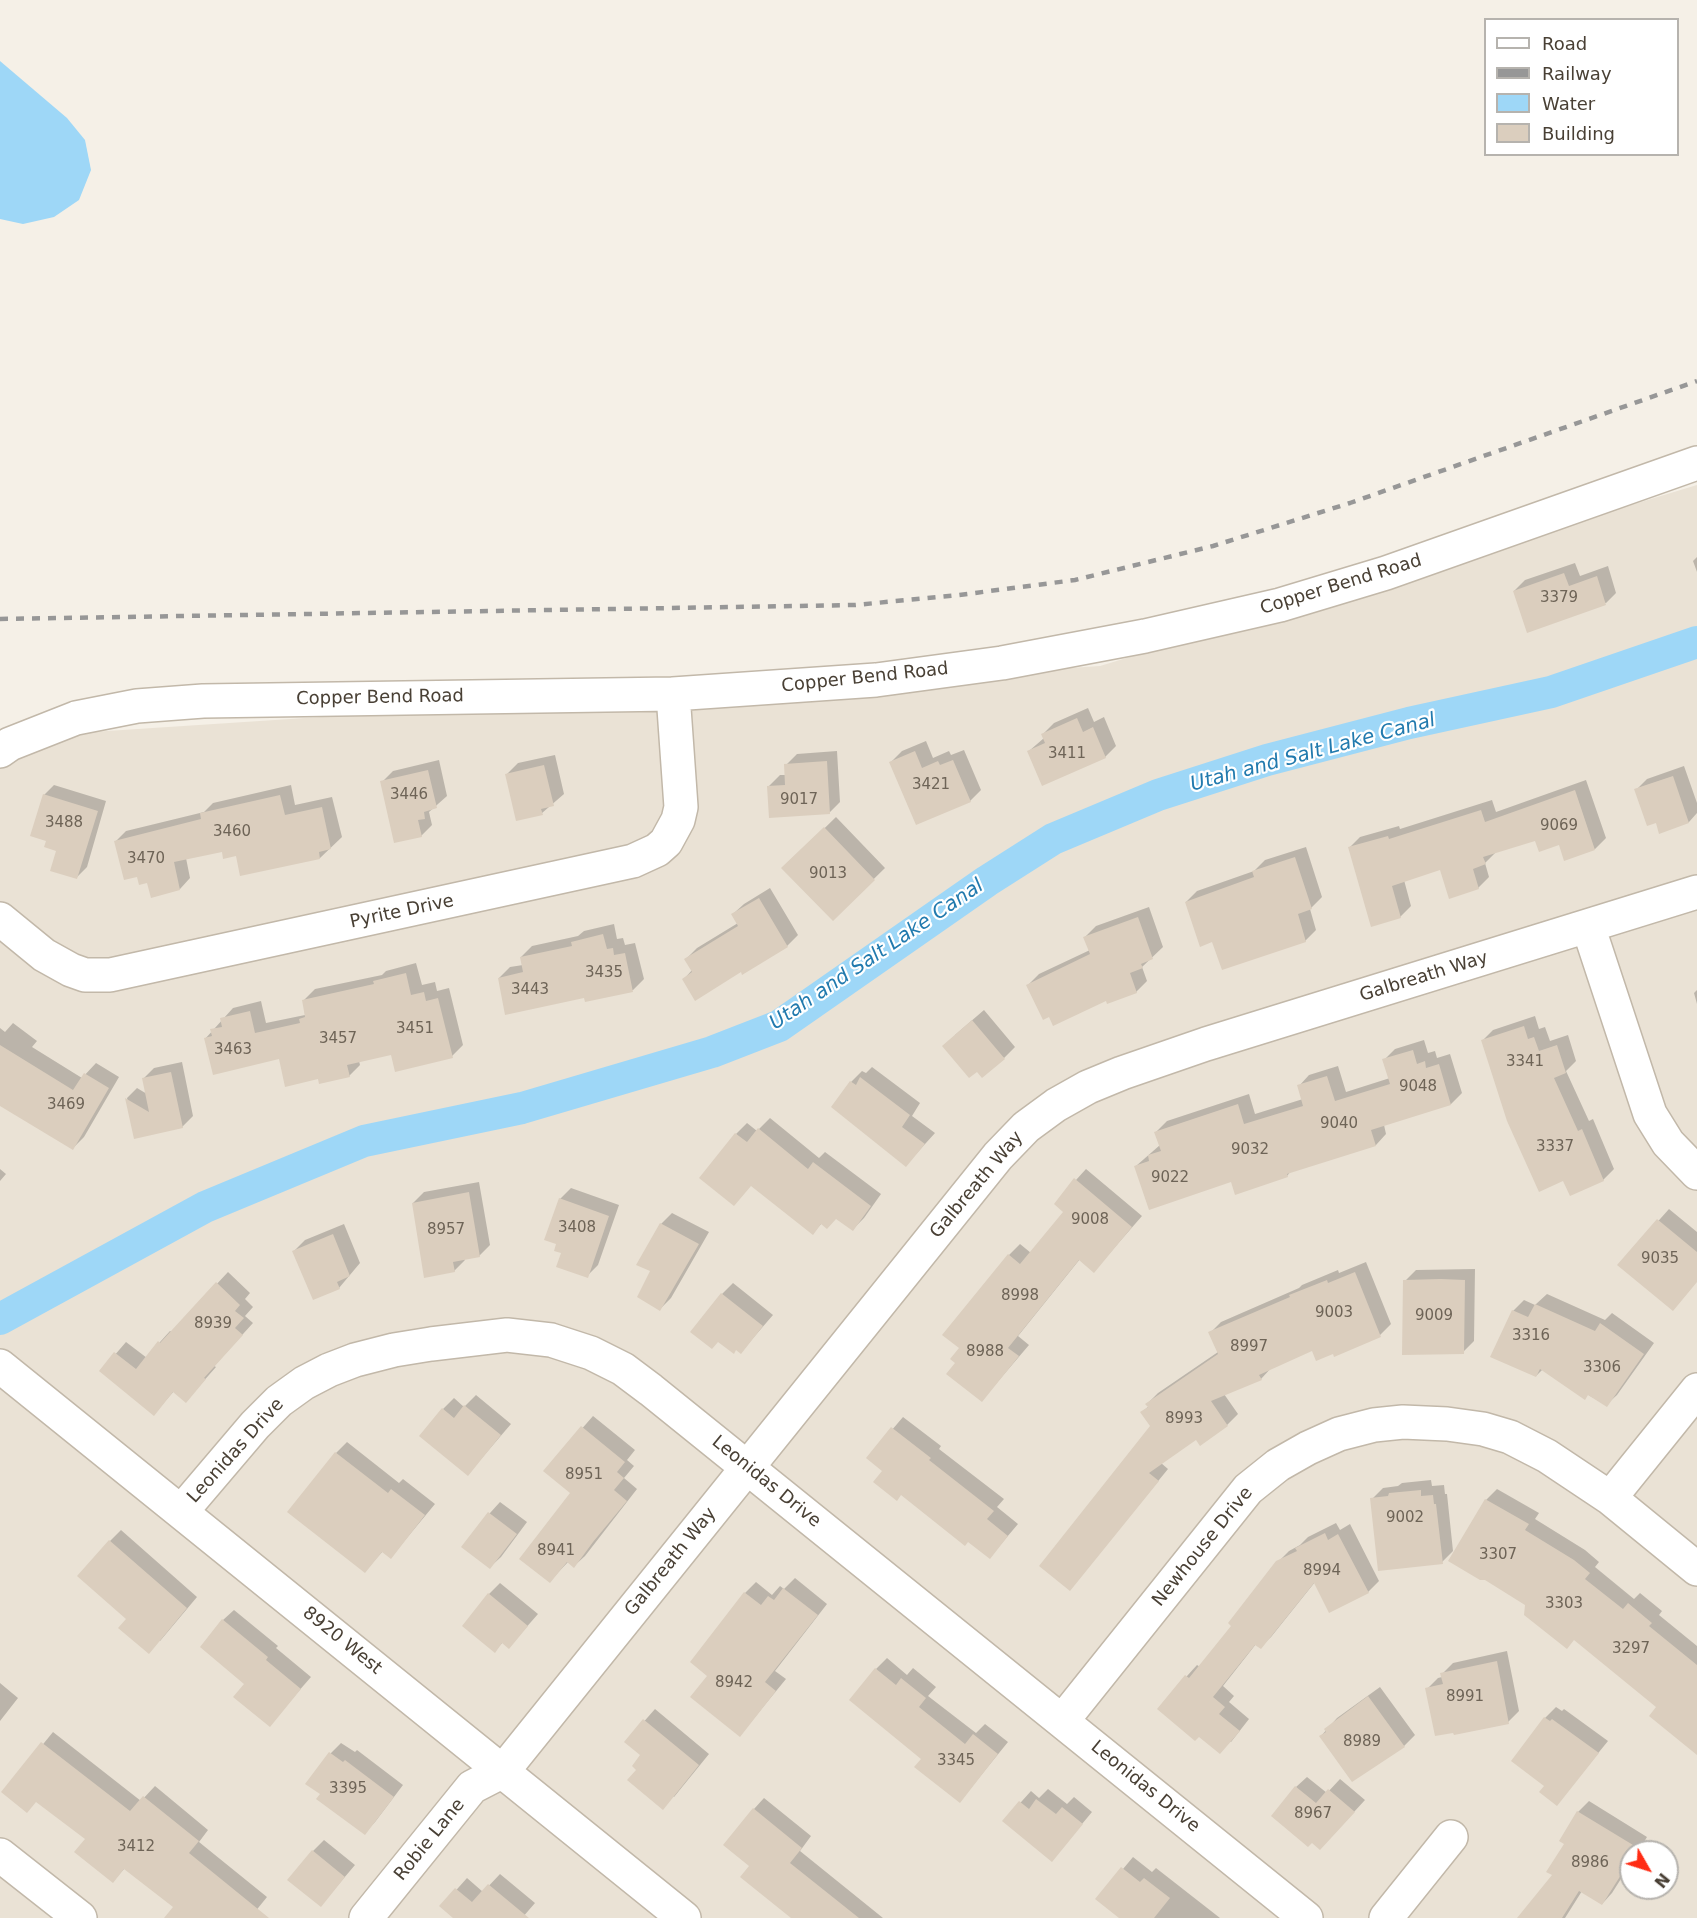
<!DOCTYPE html>
<style>
body{margin:0}
#map{position:relative;width:1697px;height:1918px;overflow:hidden;background:#f5f0e7;font-family:"DejaVu Sans",sans-serif}
canvas{display:block}
.legend{position:absolute;left:1484px;top:18px;width:195px;height:138px;box-sizing:border-box;background:#fff;border:2px solid #b6b3ae;margin:0;padding:8px 10px;list-style:none;font-size:18px;color:#494035}
.legend li{display:flex;align-items:center;gap:12px;height:30px}
.legend b{width:30px;border:2px solid #b6b3ae}
.north{position:absolute;left:1619px;top:1840px;width:60px;height:60px;box-sizing:border-box;background:#fff;border:2px solid #b6b3ae;border-radius:50%;rotate:129deg;font-size:16px;font-weight:700;line-height:24px;text-align:center;color:#494035}
.north::after{content:'';display:block;margin:auto;width:21px;height:27px;background:#ff2c14;clip-path:polygon(50% 0,100% 100%,50% 72%,0 100%)}
</style>
<div id="map">
<canvas width="1697" height="1918"></canvas>
<ul class="legend">
<li><b style="height:8px;background:#fff"></b>Road</li>
<li><b style="height:8px;background:#979797"></b>Railway</li>
<li><b style="height:16px;background:#9ed7f7"></b>Water</li>
<li><b style="height:16px;background:#dbcebe"></b>Building</li>
</ul>
<div class="north">N</div>
</div>
<script>
const ctx = document.querySelector('canvas').getContext('2d');
ctx.lineJoin = 'round';
function fill(path, color) {
  ctx.fillStyle = color;
  ctx.fill(path, 'evenodd');
}
function poly(rows) {
  const path = new Path2D();
  for (const r of rows) {
    path.moveTo(r[0], r[1]);
    for (let i = 2; i < r.length; i += 2) path.lineTo(r[i], r[i + 1]);
  }
  return path;
}
function trace(path, color, width, dash) {
  ctx.strokeStyle = color;
  ctx.lineWidth = width;
  ctx.lineCap = dash ? 'butt' : 'round';
  ctx.setLineDash(dash || []);
  ctx.stroke(path);
}
function drawText(font, color, halo, rows, align = 'center') {
  ctx.font = font + ' "DejaVu Sans",sans-serif';
  ctx.lineWidth = 4.5;
  ctx.setLineDash([]);
  ctx.textBaseline = 'middle';
  ctx.strokeStyle = halo;
  ctx.fillStyle = color;
  for (const [text, x, y, turn = 0] of rows) {
    ctx.save();
    ctx.translate(x, y);
    ctx.rotate((+turn || 0) * Math.PI / 180);
    ctx.textAlign = isNaN(turn) ? turn : align;
    if (halo) ctx.strokeText(text, 0, 0);
    ctx.fillText(text, 0, 0);
    ctx.restore();
  }
}
fill(poly([
 [1697,485,1697,1918,0,1918,0,738,1100,666],
 [1631,1852,1667,1852,1667,1888,1631,1888]
]), '#eae2d5');
fill(poly([
 [0,61,67,118,85,140,91,170,79,200,54,217,23,224,0,219]
]), '#9ed7f7');
fill(poly([
 [1697,557,1697,572,1693,561],
 [1575,563,1580,576,1608,566,1616,593,1606,603,1514,591,1525,580],
 [1088,708,1094,722,1104,717,1116,746,1105,757,1029,751,1044,738,1043,734,1054,723],
 [926,741,933,758,949,751,951,755,964,750,981,790,970,801,891,762,902,751],
 [837,751,840,802,829,813,769,786,780,775,786,775,786,765,797,754],
 [555,755,564,794,542,813,507,774,518,763],
 [439,760,447,796,429,812,432,825,421,836,382,782,393,771],
 [1684,766,1697,803,1697,813,1689,822,1660,832,1656,821,1636,790,1647,779],
 [1586,780,1606,838,1595,849,1536,839,1497,851,1485,863,1489,877,1478,888,1441,869,1404,880,1411,906,1400,917,1349,848,1360,837,1399,826,1400,829,1492,800,1496,812],
 [54,785,106,801,87,867,77,877,58,850,47,840,44,795],
 [291,785,295,805,332,797,342,837,320,858,237,855,223,850,186,858,190,878,180,889,148,881,138,875,116,841,126,831,204,812,213,803],
 [836,817,885,868,833,919,784,868],
 [1306,847,1322,897,1310,909,1316,930,1305,941,1213,940,1186,902,1197,891,1254,871,1265,860],
 [770,888,798,935,787,946,741,970,684,979,693,969,686,959,697,948,738,923,733,914,744,904],
 [1149,907,1163,947,1142,967,1147,981,1136,992,1107,999,1028,985,1039,974,1090,950,1085,937,1096,926],
 [614,924,617,939,623,938,625,945,635,943,644,979,633,990,585,997,499,978,510,967,523,965,521,957,532,946,578,936,584,931],
 [416,963,422,985,435,982,437,991,449,988,463,1045,452,1056,392,1053,359,1061,360,1065,349,1076,319,1077,280,1057,205,1039,233,1008,261,1001,266,1023,305,1015,304,1000,315,989,382,975,386,971],
 [1697,990,1697,1004,1694,993],
 [984,1010,1015,1047,1004,1058,955,1035],
 [1535,1016,1539,1029,1545,1027,1550,1041,1568,1035,1576,1061,1566,1071,1589,1121,1593,1119,1614,1169,1603,1180,1482,1041,1493,1030],
 [13,1023,37,1041,32,1047,82,1078,96,1063,119,1077,84,1137,73,1148,0,1104,0,1028,5,1032],
 [1424,1040,1428,1053,1435,1051,1437,1058,1450,1054,1462,1093,1451,1104,1384,1125,1386,1134,1376,1145,1291,1171,1287,1176,1232,1180,1136,1166,1160,1145,1156,1132,1167,1121,1249,1094,1255,1114,1303,1099,1299,1086,1309,1075,1338,1066,1346,1092,1390,1078,1384,1060,1395,1049],
 [182,1062,193,1116,182,1127,135,1137,127,1098,137,1088,147,1094,143,1079,154,1068],
 [872,1067,920,1103,912,1116,935,1133,916,1154,851,1082,862,1071,866,1073],
 [770,1118,819,1158,825,1152,881,1194,864,1218,853,1229,836,1218,822,1223,813,1233,736,1134,747,1123,757,1131],
 [0,1169,6,1174,0,1181],
 [1086,1169,1142,1216,1094,1271,1080,1259,1018,1336,1029,1345,982,1400,957,1363,961,1348,1009,1255,1020,1244,1031,1253,1065,1212,1076,1180],
 [479,1182,490,1245,479,1256,464,1258,465,1260,454,1271,413,1203,424,1192],
 [571,1188,619,1205,598,1265,587,1276,563,1252,558,1243,560,1199],
 [1669,1209,1697,1232,1697,1282,1619,1265],
 [672,1213,709,1232,671,1298,660,1309,652,1271,661,1224],
 [344,1224,360,1263,339,1288,294,1251,305,1240],
 [1366,1262,1391,1324,1380,1335,1313,1349,1272,1367,1261,1379,1224,1394,1238,1414,1227,1425,1201,1444,1197,1438,1161,1463,1168,1469,1070,1589,1152,1426,1142,1412,1149,1406,1147,1404,1158,1393,1218,1352,1210,1333,1221,1322,1299,1288,1302,1285,1338,1270,1339,1273],
 [1475,1269,1474,1341,1463,1352,1405,1281,1416,1270],
 [228,1272,250,1293,245,1299,253,1307,245,1316,253,1323,214,1366,216,1367,186,1401,174,1391,154,1414,101,1371,126,1342,147,1358,160,1342,170,1331,172,1332],
 [733,1283,773,1315,741,1352,722,1294],
 [1547,1294,1605,1320,1612,1313,1654,1343,1617,1395,1606,1405,1543,1369,1536,1376,1513,1311,1524,1300,1535,1305],
 [476,1395,511,1424,468,1474,443,1409,454,1398,464,1407],
 [593,1416,635,1450,627,1460,634,1466,624,1478,637,1489,585,1556,574,1566,568,1562,550,1581,572,1493,545,1471],
 [903,1417,941,1446,939,1449,1004,1499,997,1507,1018,1524,990,1557,902,1494,884,1471,868,1458],
 [347,1442,399,1483,403,1479,435,1504,391,1557,383,1551,365,1571,336,1453],
 [1431,1480,1432,1486,1444,1485,1445,1494,1447,1494,1453,1551,1442,1562,1372,1499,1383,1488,1398,1486,1402,1483],
 [1497,1489,1539,1513,1535,1519,1585,1550,1599,1562,1595,1567,1634,1599,1640,1593,1662,1611,1659,1615,1697,1646,1697,1754,1658,1707,1575,1639,1526,1604,1486,1500],
 [500,1502,527,1522,501,1557,490,1567,464,1547,490,1513],
 [1336,1523,1340,1530,1350,1524,1379,1581,1368,1592,1315,1582,1271,1637,1260,1647,1256,1644,1223,1686,1234,1696,1229,1702,1249,1719,1231,1742,1199,1735,1159,1709,1187,1676,1197,1665,1200,1667,1233,1625,1278,1562,1289,1551,1300,1545,1308,1537],
 [121,1530,197,1597,160,1641,128,1619,110,1541],
 [795,1578,827,1604,775,1671,786,1679,740,1735,709,1675,745,1593,756,1582,772,1595,780,1586,784,1589],
 [500,1583,538,1614,509,1647,503,1642,495,1651,489,1594],
 [234,1610,278,1646,276,1648,311,1677,269,1725,247,1684,223,1620],
 [1507,1651,1519,1711,1508,1722,1427,1689,1438,1678,1442,1677,1442,1674,1453,1663],
 [887,1658,907,1675,913,1668,936,1687,928,1696,976,1733,985,1724,1008,1742,960,1801,923,1758,876,1669],
 [0,1683,18,1698,0,1721],
 [1380,1687,1415,1735,1404,1746,1321,1736,1337,1718],
 [1556,1707,1562,1711,1564,1709,1608,1741,1557,1804,1546,1786,1545,1718],
 [655,1709,709,1754,674,1797,638,1769,642,1755,626,1742],
 [53,1732,141,1801,155,1786,208,1830,199,1842,267,1897,250,1918,166,1918,175,1907,125,1868,113,1881,87,1839,37,1801,4,1792],
 [341,1743,355,1752,357,1750,403,1785,375,1822,364,1833,322,1794,331,1753],
 [1307,1777,1327,1793,1340,1779,1365,1800,1331,1837,1296,1787],
 [1048,1789,1067,1804,1074,1797,1092,1812,1052,1860,1004,1821,1031,1791,1039,1798],
 [764,1798,811,1836,800,1851,883,1918,794,1918,751,1865,754,1809],
 [1589,1801,1647,1837,1638,1852,1631,1852,1631,1863,1612,1893,1602,1904,1582,1891,1565,1918,1519,1918,1554,1875,1578,1812],
 [324,1840,355,1865,321,1905,313,1851],
 [1133,1857,1152,1872,1156,1868,1220,1918,1122,1918,1098,1899],
 [500,1874,535,1903,522,1918,456,1918,442,1906,467,1878,483,1892]
]), '#0003');
trace(poly([
 [0,1319,205,1207,364,1141,522,1108,712,1052,779,1026,987,881,1053,839,1158,795,1267,760,1409,723,1551,692,1697,642]
]), '#9ed7f7', 32);
fill(poly([
 [1564,573,1569,586,1597,576,1606,605,1527,633,1513,591],
 [1077,718,1083,732,1093,727,1106,758,1042,786,1027,751,1045,743,1041,734],
 [915,751,922,768,938,761,940,765,953,760,971,802,916,825,889,762],
 [827,761,830,814,769,818,767,786,785,785,784,764],
 [544,765,554,806,541,809,543,815,516,821,505,774],
 [428,770,437,808,424,812,425,819,418,820,422,837,394,843,380,781],
 [1673,776,1689,823,1659,834,1656,823,1647,826,1634,789],
 [1575,790,1595,850,1564,861,1559,845,1539,852,1535,841,1483,857,1486,864,1473,869,1479,889,1449,899,1440,870,1392,886,1401,918,1371,927,1348,847,1388,836,1389,839,1481,810,1485,822],
 [43,794,98,811,77,879,50,871,56,851,44,847,46,841,30,836],
 [280,795,285,815,322,807,331,849,319,852,320,859,240,876,236,856,223,859,222,852,174,862,180,890,151,898,147,883,139,885,137,877,124,880,114,841,201,819,200,813],
 [824,827,875,880,833,921,781,868],
 [1295,857,1312,909,1298,914,1306,942,1222,970,1212,942,1200,947,1185,902,1254,877,1252,871],
 [759,898,788,947,742,975,741,972,695,1001,682,979,692,972,684,959,738,926,731,914],
 [1138,917,1153,959,1141,964,1143,968,1130,973,1137,993,1107,1004,1106,1001,1053,1026,1049,1017,1043,1020,1026,985,1090,954,1083,937],
 [603,934,607,949,613,948,614,955,625,953,633,992,585,1002,584,998,505,1015,498,978,523,972,520,957,572,946,571,942],
 [406,973,411,995,424,992,426,1001,438,998,453,1058,395,1072,391,1055,347,1065,350,1077,319,1084,318,1079,285,1087,279,1059,213,1075,204,1038,212,1036,210,1029,222,1027,220,1018,250,1011,255,1033,300,1023,299,1019,305,1017,302,1000,374,984,373,981],
 [972,1020,1005,1059,982,1078,977,1072,969,1078,942,1046],
 [1524,1026,1528,1039,1534,1037,1539,1051,1557,1045,1566,1073,1554,1078,1578,1131,1582,1129,1604,1181,1570,1196,1563,1181,1539,1192,1507,1121,1481,1040],
 [0,1045,73,1090,84,1073,109,1088,73,1150,0,1106],
 [1413,1050,1417,1064,1425,1061,1426,1068,1439,1064,1451,1105,1371,1130,1376,1146,1287,1174,1288,1177,1235,1195,1231,1182,1149,1210,1134,1166,1149,1161,1148,1155,1161,1151,1154,1132,1238,1104,1244,1124,1303,1106,1297,1085,1327,1076,1335,1101,1390,1084,1382,1059],
 [171,1072,183,1128,134,1139,125,1098,149,1112,142,1078],
 [860,1077,910,1115,902,1127,925,1144,906,1167,831,1107,850,1081,856,1085],
 [758,1128,808,1169,813,1162,871,1206,853,1231,836,1219,827,1229,821,1224,813,1235,751,1186,734,1206,699,1178,735,1133,747,1142],
 [1074,1178,1132,1227,1094,1273,1079,1260,1008,1348,1019,1356,982,1402,946,1374,955,1363,950,1359,959,1348,942,1335,1008,1254,1020,1264,1063,1212,1054,1204],
 [469,1192,480,1257,453,1262,455,1272,424,1278,412,1203],
 [559,1198,609,1216,588,1278,556,1267,561,1253,554,1251,556,1244,544,1240],
 [1657,1219,1697,1252,1697,1282,1673,1311,1617,1265],
 [660,1223,699,1244,660,1311,637,1297,650,1271,636,1265],
 [333,1234,350,1276,337,1282,340,1289,313,1300,292,1251],
 [1355,1272,1381,1337,1334,1357,1333,1354,1316,1361,1312,1351,1259,1375,1262,1380,1211,1401,1228,1426,1200,1446,1196,1440,1149,1473,1159,1481,1070,1591,1039,1566,1150,1426,1140,1412,1148,1407,1145,1404,1218,1354,1208,1332,1290,1297,1289,1295,1327,1280,1328,1283],
 [1441,1279,1465,1280,1464,1354,1402,1355,1403,1280],
 [216,1282,240,1305,235,1311,244,1318,235,1328,243,1335,204,1378,206,1379,186,1403,173,1392,154,1416,99,1371,114,1352,136,1369,158,1341,160,1343],
 [721,1293,763,1326,741,1354,736,1350,734,1354,718,1342,712,1349,690,1332],
 [1535,1304,1595,1331,1600,1323,1644,1354,1607,1407,1588,1395,1585,1400,1540,1369,1536,1377,1490,1357,1512,1310,1528,1317],
 [464,1405,501,1435,468,1476,419,1436,442,1408,454,1418],
 [581,1426,625,1462,617,1472,624,1478,614,1490,627,1501,593,1542,574,1568,567,1562,550,1583,519,1559,570,1493,543,1471],
 [891,1427,931,1458,929,1460,994,1511,987,1519,1008,1536,990,1559,968,1542,965,1546,901,1495,897,1501,873,1482,882,1471,866,1458],
 [335,1452,388,1493,391,1489,425,1515,391,1559,382,1552,365,1573,287,1512],
 [1421,1490,1421,1496,1433,1495,1434,1504,1436,1504,1443,1564,1378,1571,1370,1498,1388,1496,1389,1493],
 [1485,1499,1529,1524,1525,1530,1574,1560,1590,1573,1585,1579,1623,1609,1628,1603,1652,1623,1649,1626,1697,1665,1697,1755,1649,1716,1656,1707,1574,1640,1567,1649,1524,1615,1525,1605,1485,1580,1480,1580,1448,1561],
 [488,1512,517,1534,490,1569,461,1547],
 [1325,1533,1328,1540,1338,1534,1369,1593,1329,1613,1314,1583,1261,1649,1255,1645,1213,1697,1225,1707,1219,1714,1240,1731,1220,1754,1199,1737,1195,1741,1157,1709,1185,1675,1189,1678,1231,1626,1228,1623,1276,1561,1297,1551,1295,1548],
 [109,1540,187,1608,149,1654,118,1628,126,1619,77,1576],
 [783,1588,818,1615,765,1682,776,1691,740,1737,690,1697,707,1676,690,1662,744,1592,761,1605,768,1596,774,1600],
 [488,1593,528,1626,509,1649,502,1643,495,1653,462,1626],
 [222,1619,268,1657,266,1660,301,1689,270,1727,233,1697,244,1684,200,1647],
 [1497,1661,1509,1724,1454,1735,1453,1733,1435,1736,1425,1688,1443,1684,1440,1673],
 [875,1668,896,1685,901,1678,926,1698,919,1707,965,1744,973,1734,998,1754,960,1803,914,1767,921,1759,849,1700],
 [1368,1696,1405,1747,1352,1782,1319,1736,1326,1732,1324,1729],
 [1544,1717,1550,1721,1552,1719,1599,1753,1557,1806,1539,1792,1544,1786,1511,1761],
 [643,1719,699,1765,663,1810,627,1780,636,1770,632,1766,640,1755,624,1742],
 [41,1742,130,1811,143,1796,199,1841,189,1853,269,1918,164,1918,173,1907,124,1869,113,1883,74,1852,85,1839,36,1802,27,1813,1,1792],
 [329,1752,343,1762,345,1760,394,1797,365,1835,316,1799,320,1794,305,1784],
 [1295,1786,1316,1803,1328,1789,1355,1812,1320,1850,1312,1843,1308,1847,1271,1816],
 [1036,1799,1056,1814,1062,1807,1083,1824,1052,1862,1002,1821,1019,1801,1029,1809],
 [753,1808,802,1848,790,1863,859,1918,791,1918,740,1877,749,1866,723,1845],
 [1577,1811,1638,1848,1635,1852,1631,1852,1631,1859,1602,1905,1579,1891,1562,1918,1517,1918,1552,1875,1546,1872,1564,1844,1559,1841],
 [312,1850,345,1877,321,1907,287,1880],
 [1121,1867,1140,1882,1144,1878,1170,1898,1154,1918,1119,1918,1095,1899],
 [488,1884,529,1918,453,1918,439,1906,455,1888,472,1902]
]), '#dbcebe');
const minor = poly([
 [0,751,10,744,76,718,137,706,203,701,673,694,876,680,1002,663,1145,636,1280,605,1386,573,1697,463],
 [0,919,44,955,71,970,85,975,110,975,633,861,657,850,666,842,678,820,681,807,673,694],
 [1588,926,1650,1114,1668,1143,1697,1173],
 [0,1366,684,1918],
 [1610,1498,1697,1390],
 [181,1512,255,1425,279,1401,304,1383,329,1370,355,1360,394,1350,431,1344,507,1335,551,1340,591,1353,623,1369,651,1390,1306,1918],
 [1063,1720,1248,1489,1278,1465,1308,1448,1339,1434,1374,1425,1403,1422,1447,1424,1483,1429,1510,1437,1547,1456,1610,1498,1697,1569],
 [0,1855,80,1918],
 [366,1918,472,1787,503,1771,998,1156,1026,1127,1056,1105,1088,1087,1122,1073,1206,1044,1697,892],
 [1386,1918,1451,1837]
]);
trace(minor, '#c2b8a9', 36);
trace(minor, '#fff', 33);
trace(poly([
 [0,619,855,605,959,595,1075,580,1213,546,1350,503,1697,381]
]), '#979797', 4.5, [8, 8]);
drawText('15px', '#6e6457', null, [
 ["3379",1559,598],
 ["3411",1067,754],
 ["3421",931,785],
 ["3446",409,795],
 ["9017",799,800],
 ["3488",64,823],
 ["9069",1559,826],
 ["3460",232,832],
 ["3470",146,859],
 ["9013",828,874],
 ["3435",604,973],
 ["3443",530,990],
 ["3451",415,1029],
 ["3457",338,1039],
 ["3463",233,1050],
 ["3341",1525,1062],
 ["9048",1418,1087],
 ["3469",66,1105],
 ["9040",1339,1124],
 ["3337",1555,1147],
 ["9032",1250,1150],
 ["9022",1170,1178],
 ["9008",1090,1220],
 ["3408",577,1228],
 ["8957",446,1230],
 ["9035",1660,1259],
 ["8998",1020,1296],
 ["9003",1334,1313],
 ["9009",1434,1316],
 ["8939",213,1324],
 ["3316",1531,1336],
 ["8997",1249,1347],
 ["8988",985,1352],
 ["3306",1602,1368],
 ["8993",1184,1419],
 ["8951",584,1475],
 ["9002",1405,1518],
 ["8941",556,1551],
 ["3307",1498,1555],
 ["8994",1322,1571],
 ["3303",1564,1604],
 ["3297",1631,1649],
 ["8942",734,1683],
 ["8991",1465,1697],
 ["8989",1362,1742],
 ["3345",956,1761],
 ["3395",348,1789],
 ["8967",1313,1814],
 ["3412",136,1847],
 ["8986",1590,1863]
]);
drawText('18px', '#494035', '#fff', [
 ["Copper Bend Road",1341,585,-17],
 ["Copper Bend Road",865,678,-6],
 ["Copper Bend Road",380,698,-1],
 ["Pyrite Drive",402,912,-12],
 ["Galbreath Way",1424,977,-17],
 ["Galbreath Way",977,1185,-50],
 ["Leonidas Drive",236,1451,-48],
 ["Leonidas Drive",766,1482,39],
 ["Newhouse Drive",1203,1547,-51],
 ["Galbreath Way",671,1562,-51],
 ["8920 West",342,1641,39],
 ["Leonidas Drive",1145,1787,39],
 ["Robie Lane",430,1840,-51]
]);
drawText('italic 20px', '#217aae', '#fff', [
 ["Utah and Salt Lake Canal",1313,753,-15],
 ["Utah and Salt Lake Canal",877,955,-34]
]);
</script>
